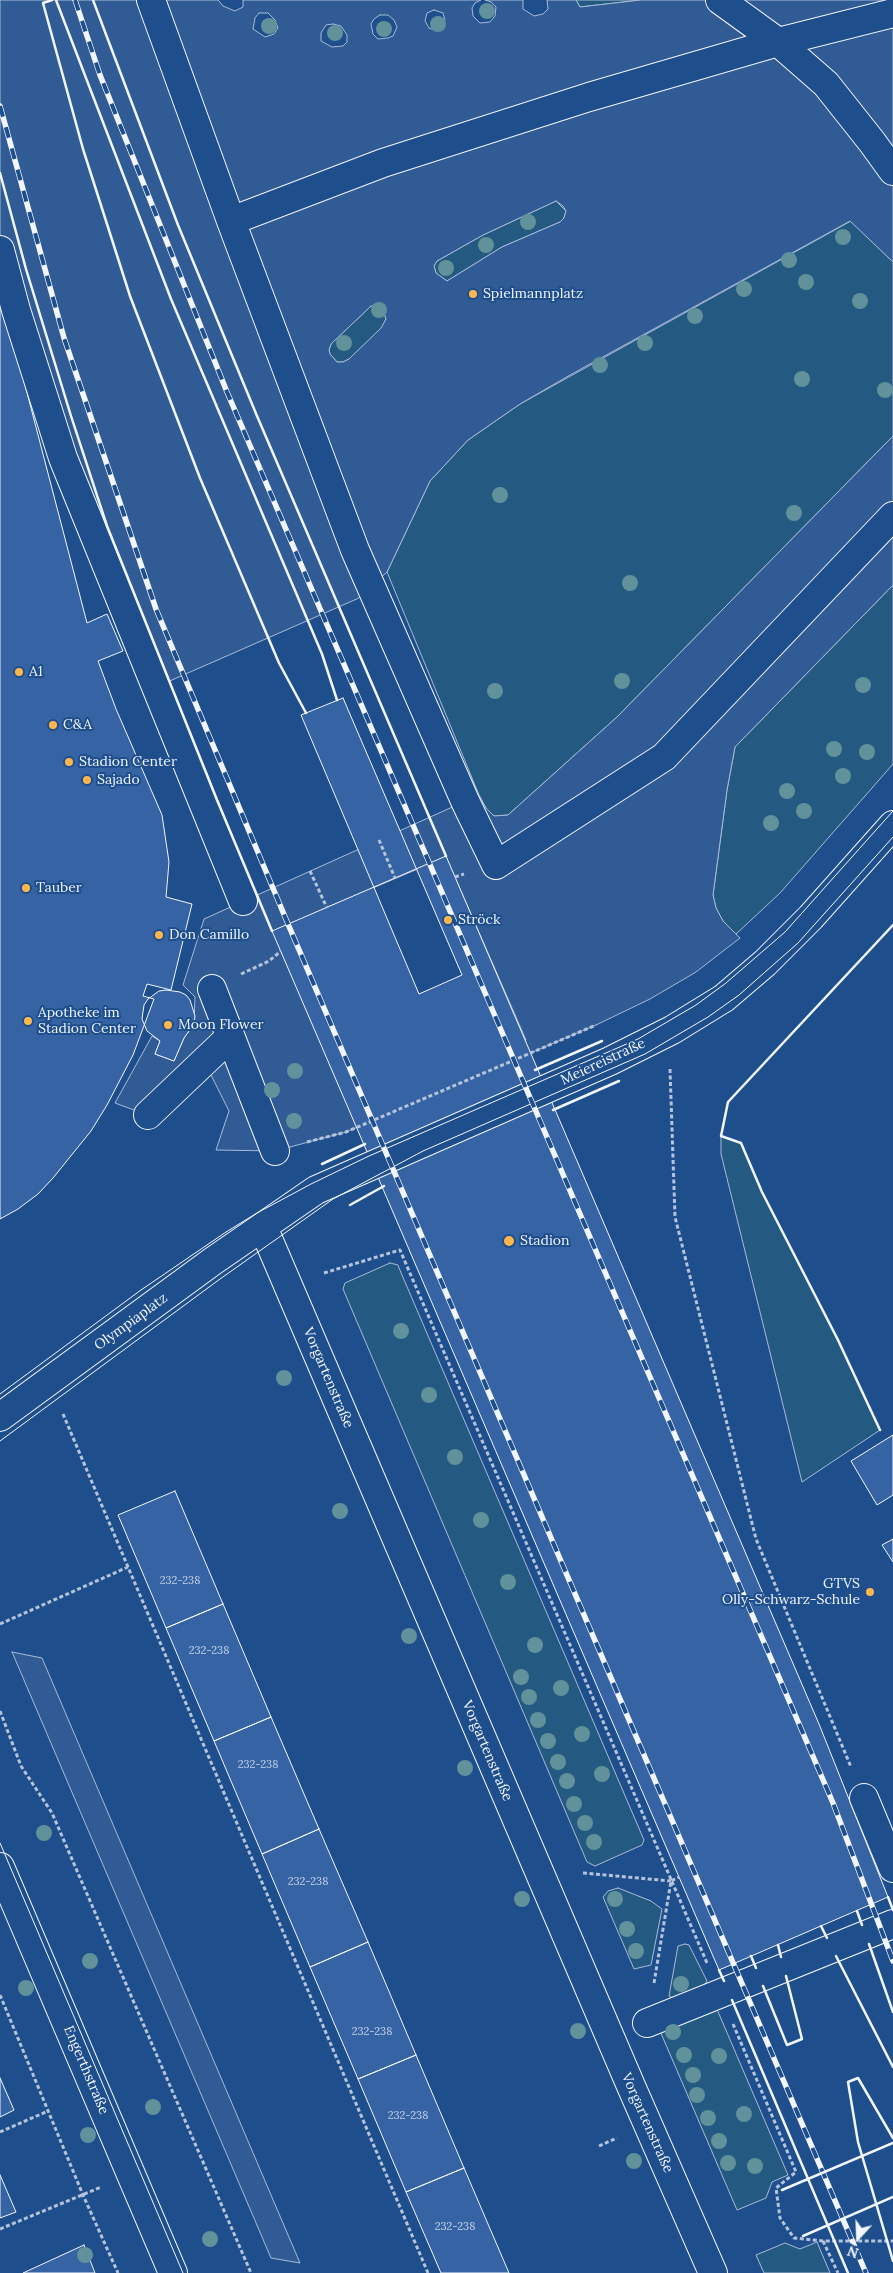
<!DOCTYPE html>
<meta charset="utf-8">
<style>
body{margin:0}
#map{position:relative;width:893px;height:2273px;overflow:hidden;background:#1f4e8c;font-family:Lora,serif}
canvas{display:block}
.north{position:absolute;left:833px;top:2213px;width:50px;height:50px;-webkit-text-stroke:4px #1f4e8c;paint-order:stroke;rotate:200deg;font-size:14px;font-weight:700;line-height:20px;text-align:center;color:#f2f6ff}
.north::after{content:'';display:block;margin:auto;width:18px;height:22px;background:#f2f6ff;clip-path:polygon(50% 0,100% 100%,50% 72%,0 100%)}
</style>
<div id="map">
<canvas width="893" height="2273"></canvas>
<div class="north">N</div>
</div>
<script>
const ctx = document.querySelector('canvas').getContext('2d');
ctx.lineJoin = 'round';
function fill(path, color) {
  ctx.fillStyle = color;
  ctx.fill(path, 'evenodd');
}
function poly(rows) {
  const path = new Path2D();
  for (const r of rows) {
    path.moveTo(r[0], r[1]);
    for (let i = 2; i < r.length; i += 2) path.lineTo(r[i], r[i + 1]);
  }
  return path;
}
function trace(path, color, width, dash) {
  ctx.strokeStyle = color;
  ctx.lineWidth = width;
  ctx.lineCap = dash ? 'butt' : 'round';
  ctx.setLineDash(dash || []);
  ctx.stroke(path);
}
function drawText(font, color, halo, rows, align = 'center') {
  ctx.font = font + ' Lora,serif';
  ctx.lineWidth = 4;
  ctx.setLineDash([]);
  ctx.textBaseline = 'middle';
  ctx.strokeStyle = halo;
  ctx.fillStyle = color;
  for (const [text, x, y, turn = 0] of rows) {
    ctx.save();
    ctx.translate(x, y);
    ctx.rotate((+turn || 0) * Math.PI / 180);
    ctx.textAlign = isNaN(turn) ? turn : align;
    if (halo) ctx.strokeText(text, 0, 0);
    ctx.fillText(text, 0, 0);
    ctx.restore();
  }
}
const green = poly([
 [576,0,641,0,580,7,576,0],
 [556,201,566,211,564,218,560,222,502,247,447,281,436,273,434,266,437,261,483,235,556,201],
 [851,221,893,262,893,436,617,717,508,815,494,816,486,808,479,795,387,572,430,481,468,440,520,404,851,221],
 [371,306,383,310,386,319,382,328,349,359,343,362,337,362,330,354,329,350,331,344,371,306],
 [893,585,893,764,780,893,735,935,723,921,716,908,713,895,727,790,735,747,893,585],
 [721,1136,741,1143,762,1192,838,1340,880,1430,802,1482,721,1154,721,1136],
 [390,1263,398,1265,399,1268,644,1840,642,1845,595,1866,587,1862,343,1289,345,1283,390,1263],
 [618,1888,651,1901,662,1909,651,1965,634,1969,603,1897,608,1891,618,1888],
 [685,1944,689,1945,707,1981,702,1988,673,1998,669,1996,678,1946,685,1944],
 [716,2007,788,2175,772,2182,766,2198,737,2210,660,2031,716,2007],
 [817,2242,830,2273,764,2273,756,2255,785,2243,800,2249,817,2242]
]);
fill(green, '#245a82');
trace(green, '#a8bbd7', 1);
const parking = poly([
 [0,0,218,0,223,6,235,11,243,7,243,0,481,0,475,3,472,8,473,16,480,23,490,22,495,16,496,7,491,2,485,0,523,0,523,9,534,16,543,14,548,9,547,0,576,0,580,7,641,0,893,0,893,262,850,221,570,375,520,404,468,440,430,481,387,572,359,598,156,687,0,250,0,0],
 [434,10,443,13,445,20,437,31,429,28,425,21,427,13,434,10],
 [259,13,268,13,275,20,278,28,274,34,265,37,253,29,255,18,259,13],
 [380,15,388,15,394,20,397,27,393,36,388,38,378,39,373,34,371,24,374,19,380,15],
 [333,24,341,26,347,35,347,42,343,46,332,47,321,41,321,33,326,25,333,24],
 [556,201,563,206,566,211,564,218,560,222,502,247,447,281,436,273,434,266,437,261,483,235,556,201],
 [371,306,379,307,383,310,386,319,381,328,349,359,343,362,337,362,330,354,329,350,331,344,371,306],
 [893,436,893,585,735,747,727,790,713,895,716,908,723,921,740,938,696,972,650,999,596,1025,346,1132,275,1151,216,1150,229,1111,211,1075,161,1120,115,1103,152,1036,160,1041,155,1054,174,1061,184,1038,194,1024,195,997,183,985,204,919,479,795,486,808,494,816,508,815,617,717,893,436],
 [446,857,526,1040,352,1115,321,910,446,857],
 [12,1652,42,1658,300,2263,271,2258,12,1652]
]);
fill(parking, '#305b95');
trace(parking, '#a8bbd7', 1);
const building = poly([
 [0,289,87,623,107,614,123,651,98,661,116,709,162,815,169,862,166,897,192,904,171,990,147,984,143,996,154,999,133,1055,107,1105,91,1131,53,1178,38,1194,18,1209,0,1219,0,289],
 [343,698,462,975,419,994,301,715,343,698],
 [446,856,819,1724,888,1897,719,1970,272,931,446,856],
 [166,990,180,992,186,995,190,1000,195,1016,194,1024,184,1038,174,1061,155,1054,160,1041,147,1031,142,1019,144,1005,148,999,159,991,166,990],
 [893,1435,893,1495,877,1505,851,1461,893,1435],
 [175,1491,223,1604,166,1628,118,1515,175,1491],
 [893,1539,893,1562,882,1545,893,1539],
 [223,1604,271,1717,214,1741,166,1628,223,1604],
 [271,1717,319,1829,262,1854,214,1741,271,1717],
 [319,1829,368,1942,310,1967,262,1854,319,1829],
 [368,1942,416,2055,358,2079,310,1967,368,1942],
 [416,2055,464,2168,406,2192,358,2079,416,2055],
 [0,2078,14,2110,0,2117,0,2078],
 [464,2168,509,2273,441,2273,406,2192,464,2168],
 [0,2175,16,2212,0,2218,0,2175],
 [84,2245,95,2273,23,2273,84,2245]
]);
fill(building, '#3563a3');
trace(building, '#f2f6ff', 1);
const minor = poly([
 [151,0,231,221],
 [720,0,778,42,826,84,872,142,893,171],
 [893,13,778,42,589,97,383,163,231,221,355,550,465,801,496,865,664,757,893,516],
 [0,250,16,310,63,458,243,901],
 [212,989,275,1151],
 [148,1115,230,1037],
 [263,1227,631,2086,713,2273],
 [0,1417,213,1261,316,1190,610,1061,672,1030,724,998,765,963,811,917,893,825],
 [864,1798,893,1868],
 [0,1867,173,2273],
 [647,2023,893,1924]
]);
trace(minor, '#f2f6ff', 30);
trace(poly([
 [379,840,395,878],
 [310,871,327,908],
 [455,877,464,874],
 [241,974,269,961,281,951],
 [670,1069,675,1217,756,1539,851,1767],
 [307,1142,346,1132,596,1025],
 [324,1273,400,1250,707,1963],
 [63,1414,428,2273],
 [0,1624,128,1567],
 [0,1711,21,1766,52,1813,251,2273],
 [583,1873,671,1881],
 [654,1983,671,1881,679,1877],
 [0,1995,83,2195,118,2273],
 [733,2024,796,2172,776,2188,780,2218,794,2238,823,2241,893,2241],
 [0,2132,48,2111],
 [599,2146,617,2138],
 [0,2229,101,2187],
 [823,2241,838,2273]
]), '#b3c4dc', 3, [4, 2.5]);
trace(minor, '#1f4e8c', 28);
trace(poly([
 [0,1394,141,1290,226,1232,257,1213,311,1184,369,1156,638,1039,696,1005,726,983,785,932,893,811],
 [0,1441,220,1279,333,1199,423,1151,645,1054,708,1017,739,995,798,943,893,837],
 [0,1843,183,2273]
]), '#f2f6ff', 1);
const rail = poly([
 [75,0,100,75,227,392,833,1803,893,1961],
 [0,106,64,338,156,609,288,924,866,2273]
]);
trace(rail, '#f2f6ff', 5.5);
trace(rail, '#1f4e8c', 4, [11]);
trace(poly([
 [782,2190,893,2143],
 [803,2236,893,2197]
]), '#f2f6ff', 1, [6, 2.5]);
trace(poly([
 [52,0,43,3,83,149,130,296,200,478,279,663,306,713],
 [56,0,171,299,322,654,337,700],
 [93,0,178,225,257,416,446,856],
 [0,173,26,269,71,416,107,526,217,800,272,931],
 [535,1070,602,1041],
 [553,1110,619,1081],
 [322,1164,365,1144],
 [350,1205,384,1186],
 [880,1430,838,1340,762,1192,741,1143,721,1136,728,1102,893,925],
 [888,1897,893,1910],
 [857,1911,862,1925],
 [821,1926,827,1938],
 [869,1944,893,2012],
 [778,1945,781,1957],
 [751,1956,756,1968],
 [836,1956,893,2067],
 [719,1970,724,1981],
 [763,1986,787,2045,802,2039,786,1976],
 [732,2000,848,2273],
 [893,2138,858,2078,848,2082,858,2142,893,2261],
 [782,2190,893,2143],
 [803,2236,893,2197]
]), '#f2f6ff', 2.5);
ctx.fillStyle = '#61919a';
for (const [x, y] of [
 [487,11],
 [438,24],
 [269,26],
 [384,29],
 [335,33],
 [528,222],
 [843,237],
 [486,245],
 [789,260],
 [446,268],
 [806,282],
 [744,289],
 [860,301],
 [379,310],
 [695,316],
 [344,343],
 [645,343],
 [600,365],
 [802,379],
 [885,390],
 [500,495],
 [794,513],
 [630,583],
 [622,681],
 [863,685],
 [495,691],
 [834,749],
 [867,752],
 [843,776],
 [787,791],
 [804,811],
 [771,823],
 [295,1071],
 [272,1090],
 [294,1121],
 [401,1331],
 [284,1378],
 [429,1395],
 [455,1457],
 [340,1511],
 [481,1520],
 [508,1582],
 [409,1636],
 [535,1645],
 [521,1677],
 [561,1688],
 [529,1697],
 [538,1720],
 [582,1734],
 [548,1741],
 [558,1762],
 [465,1768],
 [602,1774],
 [567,1781],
 [574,1804],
 [585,1823],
 [44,1833],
 [594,1842],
 [522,1899],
 [615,1899],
 [627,1929],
 [636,1951],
 [90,1961],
 [681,1984],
 [26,1988],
 [578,2031],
 [673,2032],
 [684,2055],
 [719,2056],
 [693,2075],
 [697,2095],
 [153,2107],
 [744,2114],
 [708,2118],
 [88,2135],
 [719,2141],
 [634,2161],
 [728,2163],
 [755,2166],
 [210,2239],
 [85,2255]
]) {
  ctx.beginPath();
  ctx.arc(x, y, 8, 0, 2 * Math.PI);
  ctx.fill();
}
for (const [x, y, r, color] of [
 [473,294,5,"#ffb74d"],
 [19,672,5,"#ffb74d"],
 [53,725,5,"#ffb74d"],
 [69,762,5,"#ffb74d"],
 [87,780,5,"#ffb74d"],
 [26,888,5,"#ffb74d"],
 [448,920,5,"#ffb74d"],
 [159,935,5,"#ffb74d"],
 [28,1021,5,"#ffb74d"],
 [168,1025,5,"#ffb74d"],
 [509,1241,6,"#ffb74d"],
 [870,1592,5,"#ffb74d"]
]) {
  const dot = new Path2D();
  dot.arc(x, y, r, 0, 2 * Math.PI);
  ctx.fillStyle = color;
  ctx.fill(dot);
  trace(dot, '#1f4e8c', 2);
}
drawText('11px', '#c3d1e8', null, [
 ["232-238",180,1581],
 ["232-238",209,1651],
 ["232-238",258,1765],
 ["232-238",308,1882],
 ["232-238",372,2032],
 ["232-238",408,2116],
 ["232-238",455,2227]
]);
drawText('14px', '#f2f6ff', '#1f4e8c', [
 ["Spielmannplatz",483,294],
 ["A1",29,672],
 ["C&A",63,725],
 ["Stadion Center",79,762],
 ["Sajado",97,780],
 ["Tauber",36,888],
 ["Ströck",458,920],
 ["Don Camillo",169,935],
 ["Apotheke im",38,1013],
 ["Stadion Center",38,1029],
 ["Moon Flower",178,1025],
 ["Stadion",520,1241],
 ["GTVS",860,1584,"right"],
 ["Olly-Schwarz-Schule",860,1600,"right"]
], 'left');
drawText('14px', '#f2f6ff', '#1f4e8c', [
 ["Meiereistraße",603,1062,-25],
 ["Olympiaplatz",131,1322,-36],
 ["Vorgartenstraße",328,1378,67],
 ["Vorgartenstraße",487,1751,67],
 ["Engerthstraße",86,2070,67],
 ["Vorgartenstraße",647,2123,66]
]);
</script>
